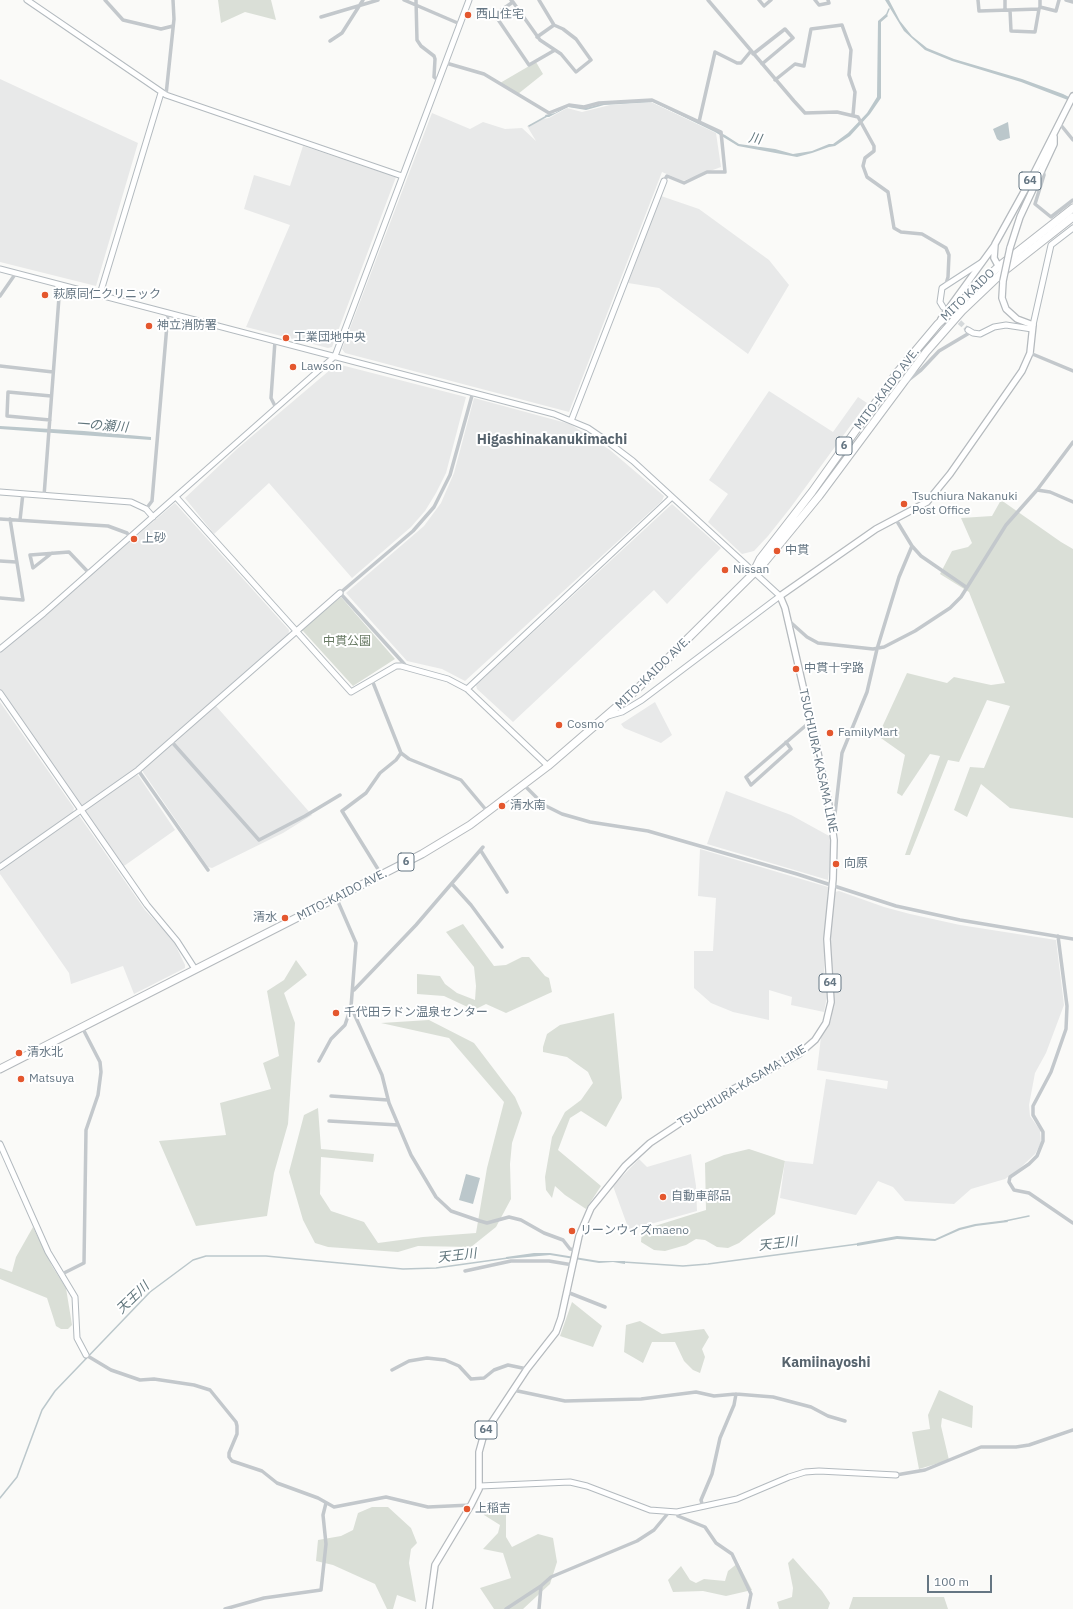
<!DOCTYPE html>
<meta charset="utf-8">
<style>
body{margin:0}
#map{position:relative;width:1073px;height:1609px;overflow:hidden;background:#fafaf8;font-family:"IBM Plex Sans",sans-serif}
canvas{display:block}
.scale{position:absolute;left:927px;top:1575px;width:65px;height:18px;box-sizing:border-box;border:2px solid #657683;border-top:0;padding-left:5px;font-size:12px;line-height:14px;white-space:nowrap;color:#657683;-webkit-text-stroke:3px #fff;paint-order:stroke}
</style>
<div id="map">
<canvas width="1073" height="1609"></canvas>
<div class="scale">100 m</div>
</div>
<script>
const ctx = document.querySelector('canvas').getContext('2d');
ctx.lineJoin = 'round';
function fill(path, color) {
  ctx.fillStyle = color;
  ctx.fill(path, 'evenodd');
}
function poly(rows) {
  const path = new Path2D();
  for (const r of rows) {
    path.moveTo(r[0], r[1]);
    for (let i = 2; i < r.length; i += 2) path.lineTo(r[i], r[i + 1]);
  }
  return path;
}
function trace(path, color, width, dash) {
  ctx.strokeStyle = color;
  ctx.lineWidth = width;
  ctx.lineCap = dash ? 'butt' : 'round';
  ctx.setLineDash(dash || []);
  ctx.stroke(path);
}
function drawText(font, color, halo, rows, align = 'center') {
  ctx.font = font + ' "IBM Plex Sans","Noto Sans JP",sans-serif';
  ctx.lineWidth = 4;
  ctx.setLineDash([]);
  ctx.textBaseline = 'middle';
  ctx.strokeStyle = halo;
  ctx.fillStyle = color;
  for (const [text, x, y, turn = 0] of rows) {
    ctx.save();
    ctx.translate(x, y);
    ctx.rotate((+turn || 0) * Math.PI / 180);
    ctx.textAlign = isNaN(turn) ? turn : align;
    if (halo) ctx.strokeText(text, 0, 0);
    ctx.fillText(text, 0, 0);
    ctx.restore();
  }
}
fill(poly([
 [0,79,138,143,96,286,0,262],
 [651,102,716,133,721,167,683,181,662,172,569,412,345,353,342,349,432,113,470,129,483,122,505,129,522,128,536,141,527,126,543,119,549,118,567,108,582,112,610,105],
 [303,146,396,177,332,347,328,348,246,327,290,225,244,209,254,175,290,186],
 [661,196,699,209,769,260,789,285,748,354,659,288,628,283],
 [337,364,466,397,446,473,436,493,425,511,411,527,352,578,269,483,214,534,185,498,238,448],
 [769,391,833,432,858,397,867,403,791,507,768,536,754,551,742,554,708,522,728,494,709,480],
 [474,398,570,424,610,450,664,496,662,501,465,681,442,669,407,661,346,593,424,526,441,503,454,473],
 [175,503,289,630,288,637,141,765,81,806,0,691,0,653],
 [672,504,721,548,667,604,654,590,513,722,477,689,476,685],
 [0,702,74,808,73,813,0,864],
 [655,702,672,735,661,743,624,728,621,724],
 [216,706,312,815,283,833,212,868,208,867,143,772,143,769],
 [138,775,175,830,124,866,84,811,134,776],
 [726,791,791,815,831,837,830,862,828,880,707,844],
 [78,814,145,910,173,940,185,965,185,968,134,994,123,966,71,984,69,973,0,874,0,869],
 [700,849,828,887,824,970,827,996,824,1012,791,1005,792,997,769,990,769,1020,733,1012,711,1003,694,988,694,951,713,951,716,898,698,896],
 [839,891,884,907,910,914,960,925,1056,940,1064,1005,1046,1053,1035,1073,1029,1105,1030,1116,1040,1130,1041,1143,1035,1154,1018,1170,1005,1179,971,1189,954,1204,905,1201,893,1187,878,1181,856,1215,780,1198,785,1161,813,1164,826,1079,887,1089,888,1081,817,1070,821,1037,831,1020,833,1001,829,955,831,916,835,892],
 [691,1154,696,1186,697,1211,629,1230,613,1186,639,1159,647,1167]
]), '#e8e9e9');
fill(poly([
 [218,0,271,0,276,20,245,12,221,23],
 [536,62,543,74,518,94,500,83],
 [1001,500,1061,542,1073,549,1073,818,1010,808,981,784,967,817,954,810,970,767,984,768,1010,706,987,700,959,762,948,760,910,855,905,855,940,756,930,754,902,796,897,793,905,755,878,736,907,673,947,683,954,677,991,685,1005,683,969,592,940,574,952,551,968,547,972,543,961,518,992,516],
 [341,597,395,659,353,686,303,631,298,632],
 [463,924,494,966,506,965,522,957,529,957,545,976,549,978,552,992,506,1013,486,1004,474,1010,444,996,417,994,417,974,440,976,445,984,457,993,475,1000,476,986,474,967,446,932],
 [296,960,307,975,284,993,295,1023,288,1124,274,1173,267,1216,196,1226,159,1141,226,1135,220,1103,271,1089,263,1063,279,1056,267,991,284,980],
 [614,1013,622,1098,606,1127,581,1111,570,1118,558,1150,601,1186,586,1209,565,1195,555,1186,552,1198,546,1190,545,1177,552,1137,565,1112,581,1100,593,1083,588,1072,567,1057,543,1052,543,1047,547,1034,560,1025],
 [429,1020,474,1043,515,1097,522,1113,512,1143,510,1164,511,1199,496,1227,471,1247,418,1246,398,1252,328,1247,315,1243,303,1220,289,1172,304,1115,318,1108,321,1149,374,1154,373,1162,321,1157,320,1194,331,1211,364,1222,378,1243,423,1237,476,1233,487,1168,504,1102,449,1038,381,1023],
 [749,1149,785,1161,775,1214,739,1243,728,1248,717,1247,705,1240,696,1239,686,1245,665,1251,654,1250,641,1242,642,1230,706,1210,705,1163,724,1155],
 [33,1227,52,1266,66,1288,72,1325,68,1329,61,1329,56,1326,47,1298,0,1279,0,1268,12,1272,16,1257],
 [572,1302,602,1326,593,1347,560,1336],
 [640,1321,662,1334,704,1329,709,1337,702,1349,705,1357,700,1373,693,1370,684,1361,675,1342,652,1342,643,1363,624,1352,626,1325],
 [939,1390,973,1406,972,1428,942,1418,941,1426,949,1460,919,1469,912,1432,930,1429,928,1415],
 [482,1504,498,1504,506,1514,506,1537,512,1547,538,1534,553,1538,557,1562,550,1584,523,1609,494,1609,480,1588,511,1578,503,1553,483,1549,498,1533,500,1525,484,1515],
 [372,1507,388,1507,411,1528,417,1543,411,1549,409,1563,416,1602,397,1595,393,1609,387,1609,375,1584,333,1565,316,1561,318,1540,341,1536,353,1530,358,1513],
 [793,1558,822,1591,830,1603,828,1609,779,1609,777,1602,792,1597,793,1588,788,1563],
 [738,1563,752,1590,726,1596,703,1591,673,1592,668,1580,681,1566,690,1580,696,1583,704,1579,725,1581,728,1571],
 [853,1597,944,1597,948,1609,849,1609]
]), '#dadfd7');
fill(poly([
 [885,0,889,0,900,21,912,36,927,48,954,59,1022,79,1063,94,1073,99,1073,102,1021,82,952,61,925,50,904,31],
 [886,14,888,16,881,22,881,98,870,114,850,136,835,146,829,147,812,153,797,157,738,146,715,132,653,102,604,105,586,110,568,107,549,117,546,117,545,115,555,113,567,106,586,108,601,104,653,101,725,135,739,144,775,149,793,154,812,151,829,144,833,144,848,133,867,113,877,97,878,21],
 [1008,122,1010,138,1000,141,997,139,993,129],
 [0,426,84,431,151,437,151,440,67,434,0,429],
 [466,1174,480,1178,473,1204,459,1200],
 [1007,1220,1008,1222,976,1226,960,1230,935,1241,897,1239,857,1246,857,1243,897,1236,935,1239,959,1228,975,1224],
 [534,1253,550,1253,599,1261,625,1261,625,1264,613,1262,599,1263,550,1255,506,1259,506,1257]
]), '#bbc7cb');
trace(poly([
 [886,16,889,9],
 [529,126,547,116],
 [1005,1221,1029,1216],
 [623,1262,683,1266,708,1264,858,1244],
 [0,1498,17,1477,42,1410,55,1391,150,1292,193,1260,206,1256,266,1256,403,1269,436,1268,508,1258]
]), '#bbc7cb', 1.5);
trace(poly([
 [954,317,968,330]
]), '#d5d9db', 5, [5, 2.5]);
const secondary = poly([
 [27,0,166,95,402,176],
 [0,269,554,414,588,428,604,439,633,461,780,596,642,700,622,712,608,716],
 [100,294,161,93],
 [943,307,940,302,942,288,982,262],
 [1033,325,1051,245,1073,228],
 [968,330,973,333,980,334,994,327,1006,325,1032,329],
 [571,421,664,181],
 [0,492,131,502,146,509,153,517],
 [176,497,351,692,396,666,401,666,448,679,467,689,548,766],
 [0,649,44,613,335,356,469,0],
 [467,689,672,497],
 [0,693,147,905,177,941,195,969],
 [0,867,138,770,340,593],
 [0,1144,48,1252,75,1297,77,1338,86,1355],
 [480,1486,570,1482,587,1486,650,1510,677,1512,737,1499,789,1477,805,1472,819,1471,896,1475]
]);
const primary = poly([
 [1010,248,1020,217,1054,144,1054,137],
 [1000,269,994,258,995,244,1031,179,1073,96],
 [941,319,994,246],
 [429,1609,435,1565,471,1505,479,1489,479,1452,484,1434,527,1369,556,1332,561,1318,579,1236,591,1208,625,1166,650,1143,724,1094,799,1054,815,1040,826,1023,831,1002,827,939,833,879,834,840,828,799,811,721,785,608,780,596,876,529,927,502,950,474,1022,371,1030,353,1033,325,1017,319,1006,309,1002,298,1003,281]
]);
const highway = poly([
 [755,569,760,559,812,492,896,374,938,324,998,267,1073,208],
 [0,1069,422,854,470,825,548,766,635,691,764,563,819,496,926,352,962,311,1003,272,1073,217]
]);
trace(secondary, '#b3babf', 7);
trace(primary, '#b5babe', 8);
trace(highway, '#b4b9bd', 9);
trace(poly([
 [105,0,123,20,161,29,173,26],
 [404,0,460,24],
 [416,0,417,40,421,46,434,56,435,59,434,77,439,81],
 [511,0,513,2,497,13,497,18,529,65,555,50],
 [708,0,794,101,805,113,837,112,858,117,874,146,874,151,865,158,863,166,867,177,888,192,894,228,901,232,922,234,946,248,949,255,948,277,946,284],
 [759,0,764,6,771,0],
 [815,0,819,5,829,3,828,0],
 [978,0,979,11,1039,9,1040,7,1056,11,1059,0],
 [1005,0,1005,10],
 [1066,0,1073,2],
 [513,2,540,40,561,54,576,72,591,60,576,39,563,29,554,25,539,0],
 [1040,7,1040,0],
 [1010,10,1011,31,1035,32,1039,9],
 [321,17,378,0],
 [537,37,554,25],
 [330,41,342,33,363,0],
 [753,54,785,29,793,38,762,64],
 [446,63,484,74,549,113,569,105,584,107,599,103,652,100,721,132,725,172,707,172,684,183,667,176,664,181],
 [775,80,795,64,804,66,811,29,842,25,851,50,849,75,855,92,853,115],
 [166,95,174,19,173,0],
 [699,122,715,52,737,63,741,63,751,51],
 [1060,124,1073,140],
 [1043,170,1044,175,1035,204,1051,217,1073,200],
 [0,296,16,273],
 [275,341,271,398,276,408],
 [1030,353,1073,371],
 [0,366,53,372],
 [907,381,921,370,939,351,971,332],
 [50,420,7,416,8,392,51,396],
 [1037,490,1050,492,1073,502],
 [44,496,60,284],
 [146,509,152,501,168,313],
 [895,518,912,546,921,556,966,587],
 [0,519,108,526,127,533,130,537],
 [20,520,23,493],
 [52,553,33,568,30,555,69,552,89,573],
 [0,561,16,562],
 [0,598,23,600,10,519],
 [788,620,807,637,818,643,873,649,884,647,915,631,950,608,961,597,1006,525,1037,490,1073,442],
 [407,667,340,593,413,531,434,507,450,475,473,392],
 [372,680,401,753,409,759,461,780,487,811],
 [171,741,259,840,305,816,340,795],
 [786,742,791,749,751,785,746,777,811,721],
 [138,770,208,870],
 [524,785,544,805,562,814,590,822,648,831,797,874,896,906,960,920,1073,939],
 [833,824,835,814,842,753,867,692,877,649,899,577,912,546],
 [481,851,507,892],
 [381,874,342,811,366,793,380,773,396,760,401,753],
 [452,884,471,905,502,947],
 [336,897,356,943,351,1007,382,1075,389,1103,411,1155,436,1197,451,1211,480,1221,487,1223,509,1217,521,1220,544,1233,563,1240,570,1249,576,1250],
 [1058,936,1067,1006,1066,1029,1051,1072,1033,1106,1033,1115,1043,1132,1043,1141,1037,1156,1029,1164,1010,1177,1009,1182,1014,1190,1029,1193,1073,1223],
 [354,990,416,925,483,847],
 [319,1061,331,1039,345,1025,351,1007],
 [331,1096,388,1100],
 [329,1121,398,1125],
 [465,1271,511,1261,549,1261,573,1265],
 [62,1274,84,1263,86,1130,98,1095,101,1072,100,1062,82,1027],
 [567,1292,605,1307],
 [86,1355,111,1370,140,1380,154,1379,194,1385,210,1390,236,1422,237,1426,237,1434,229,1453,229,1457,232,1461,262,1471,277,1483,318,1498,334,1507,386,1497,428,1507,471,1505],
 [392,1370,409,1361,427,1358,445,1360,459,1366,471,1379,484,1378,494,1370,508,1365,527,1369],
 [513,1390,565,1401,641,1399,696,1392,714,1396,736,1394,773,1397,811,1407,828,1416,845,1421],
 [896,1475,925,1470,981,1447,1016,1447,1029,1445,1073,1430],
 [703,1507,701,1500,712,1474,720,1438,734,1405,736,1394],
 [677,1512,678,1516,705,1527,716,1543,732,1554,751,1594,748,1609],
 [225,1609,264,1598,321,1590,326,1544,323,1515,326,1503],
 [506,1609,541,1586,551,1577,637,1541,654,1530,669,1512],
 [539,1609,541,1586]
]), '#c3c8cc', 3.5);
trace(secondary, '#fff', 5);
trace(primary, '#fff', 5.5);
trace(highway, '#fff', 7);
const primaryBridge = poly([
 [1003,281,1010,248]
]);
trace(primaryBridge, '#b5babe', 8, []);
trace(primaryBridge, '#fff', 5.5);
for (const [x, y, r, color] of [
 [468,15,4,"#e4572e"],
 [45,295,4,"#e4572e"],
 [149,326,4,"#e4572e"],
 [286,338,4,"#e4572e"],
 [293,367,4,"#e4572e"],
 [904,504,4,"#e4572e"],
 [134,539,4,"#e4572e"],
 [777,551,4,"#e4572e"],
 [725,570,4,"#e4572e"],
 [796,669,4,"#e4572e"],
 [559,725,4,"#e4572e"],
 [830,733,4,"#e4572e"],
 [502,806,4,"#e4572e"],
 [836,864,4,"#e4572e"],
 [285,918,4,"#e4572e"],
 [336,1013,4,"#e4572e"],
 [19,1053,4,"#e4572e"],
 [21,1079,4,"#e4572e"],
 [663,1197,4,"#e4572e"],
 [572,1231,4,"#e4572e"],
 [467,1509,4,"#e4572e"]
]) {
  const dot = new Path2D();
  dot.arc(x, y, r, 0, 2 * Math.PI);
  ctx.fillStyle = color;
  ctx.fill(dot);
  trace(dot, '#fff', 1.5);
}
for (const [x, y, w] of [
 [1030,181,22],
 [844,446,16],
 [406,862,16],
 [830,983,22],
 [486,1430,22]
]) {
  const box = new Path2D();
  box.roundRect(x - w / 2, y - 9, w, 18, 3);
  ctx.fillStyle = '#fff';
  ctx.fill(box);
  trace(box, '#657683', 1);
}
drawText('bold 11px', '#657683', null, [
 ["64",1030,181],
 ["6",844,446],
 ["6",406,862],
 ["64",830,983],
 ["64",486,1430]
]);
drawText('12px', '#657683', '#fff', [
 ["西山住宅",476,15],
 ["萩原同仁クリニック",53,295],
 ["神立消防署",157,326],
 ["工業団地中央",294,338],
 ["Lawson",301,367],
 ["Tsuchiura Nakanuki",912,497],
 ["Post Office",912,511],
 ["上砂",142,539],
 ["中貫",785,551],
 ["Nissan",733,570],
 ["中貫十字路",804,669],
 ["Cosmo",567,725],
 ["FamilyMart",838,733],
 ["清水南",510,806],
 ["向原",844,864],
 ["清水",277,918,"right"],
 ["千代田ラドン温泉センター",344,1013],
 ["清水北",27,1053],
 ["Matsuya",29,1079],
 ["自動車部品",671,1197],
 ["リーンウィズmaeno",580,1231],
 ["上稲吉",475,1509]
], 'left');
drawText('12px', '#657683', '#fff', [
 ["MITO KAIDO",968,295,-44],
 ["MITO-KAIDO AVE.",887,389,-53],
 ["MITO-KAIDO AVE.",653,673,-44],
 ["TSUCHIURA-KASAMA LINE",818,761,78],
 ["MITO-KAIDO AVE.",342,895,-27],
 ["TSUCHIURA-KASAMA LINE",742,1086,-31]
]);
drawText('12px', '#687a64', '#fff', [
 ["中貫公園",347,642]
]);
drawText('italic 13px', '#60757c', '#fff', [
 ["川",755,139,10],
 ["一の瀬川",102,426,4],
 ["天王川",778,1244,-7],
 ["天王川",457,1256,-7],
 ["天王川",133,1298,-44]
]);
drawText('bold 14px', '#57646e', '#fff', [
 ["Higashinakanukimachi",552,440],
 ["Kamiinayoshi",826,1363]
]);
</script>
